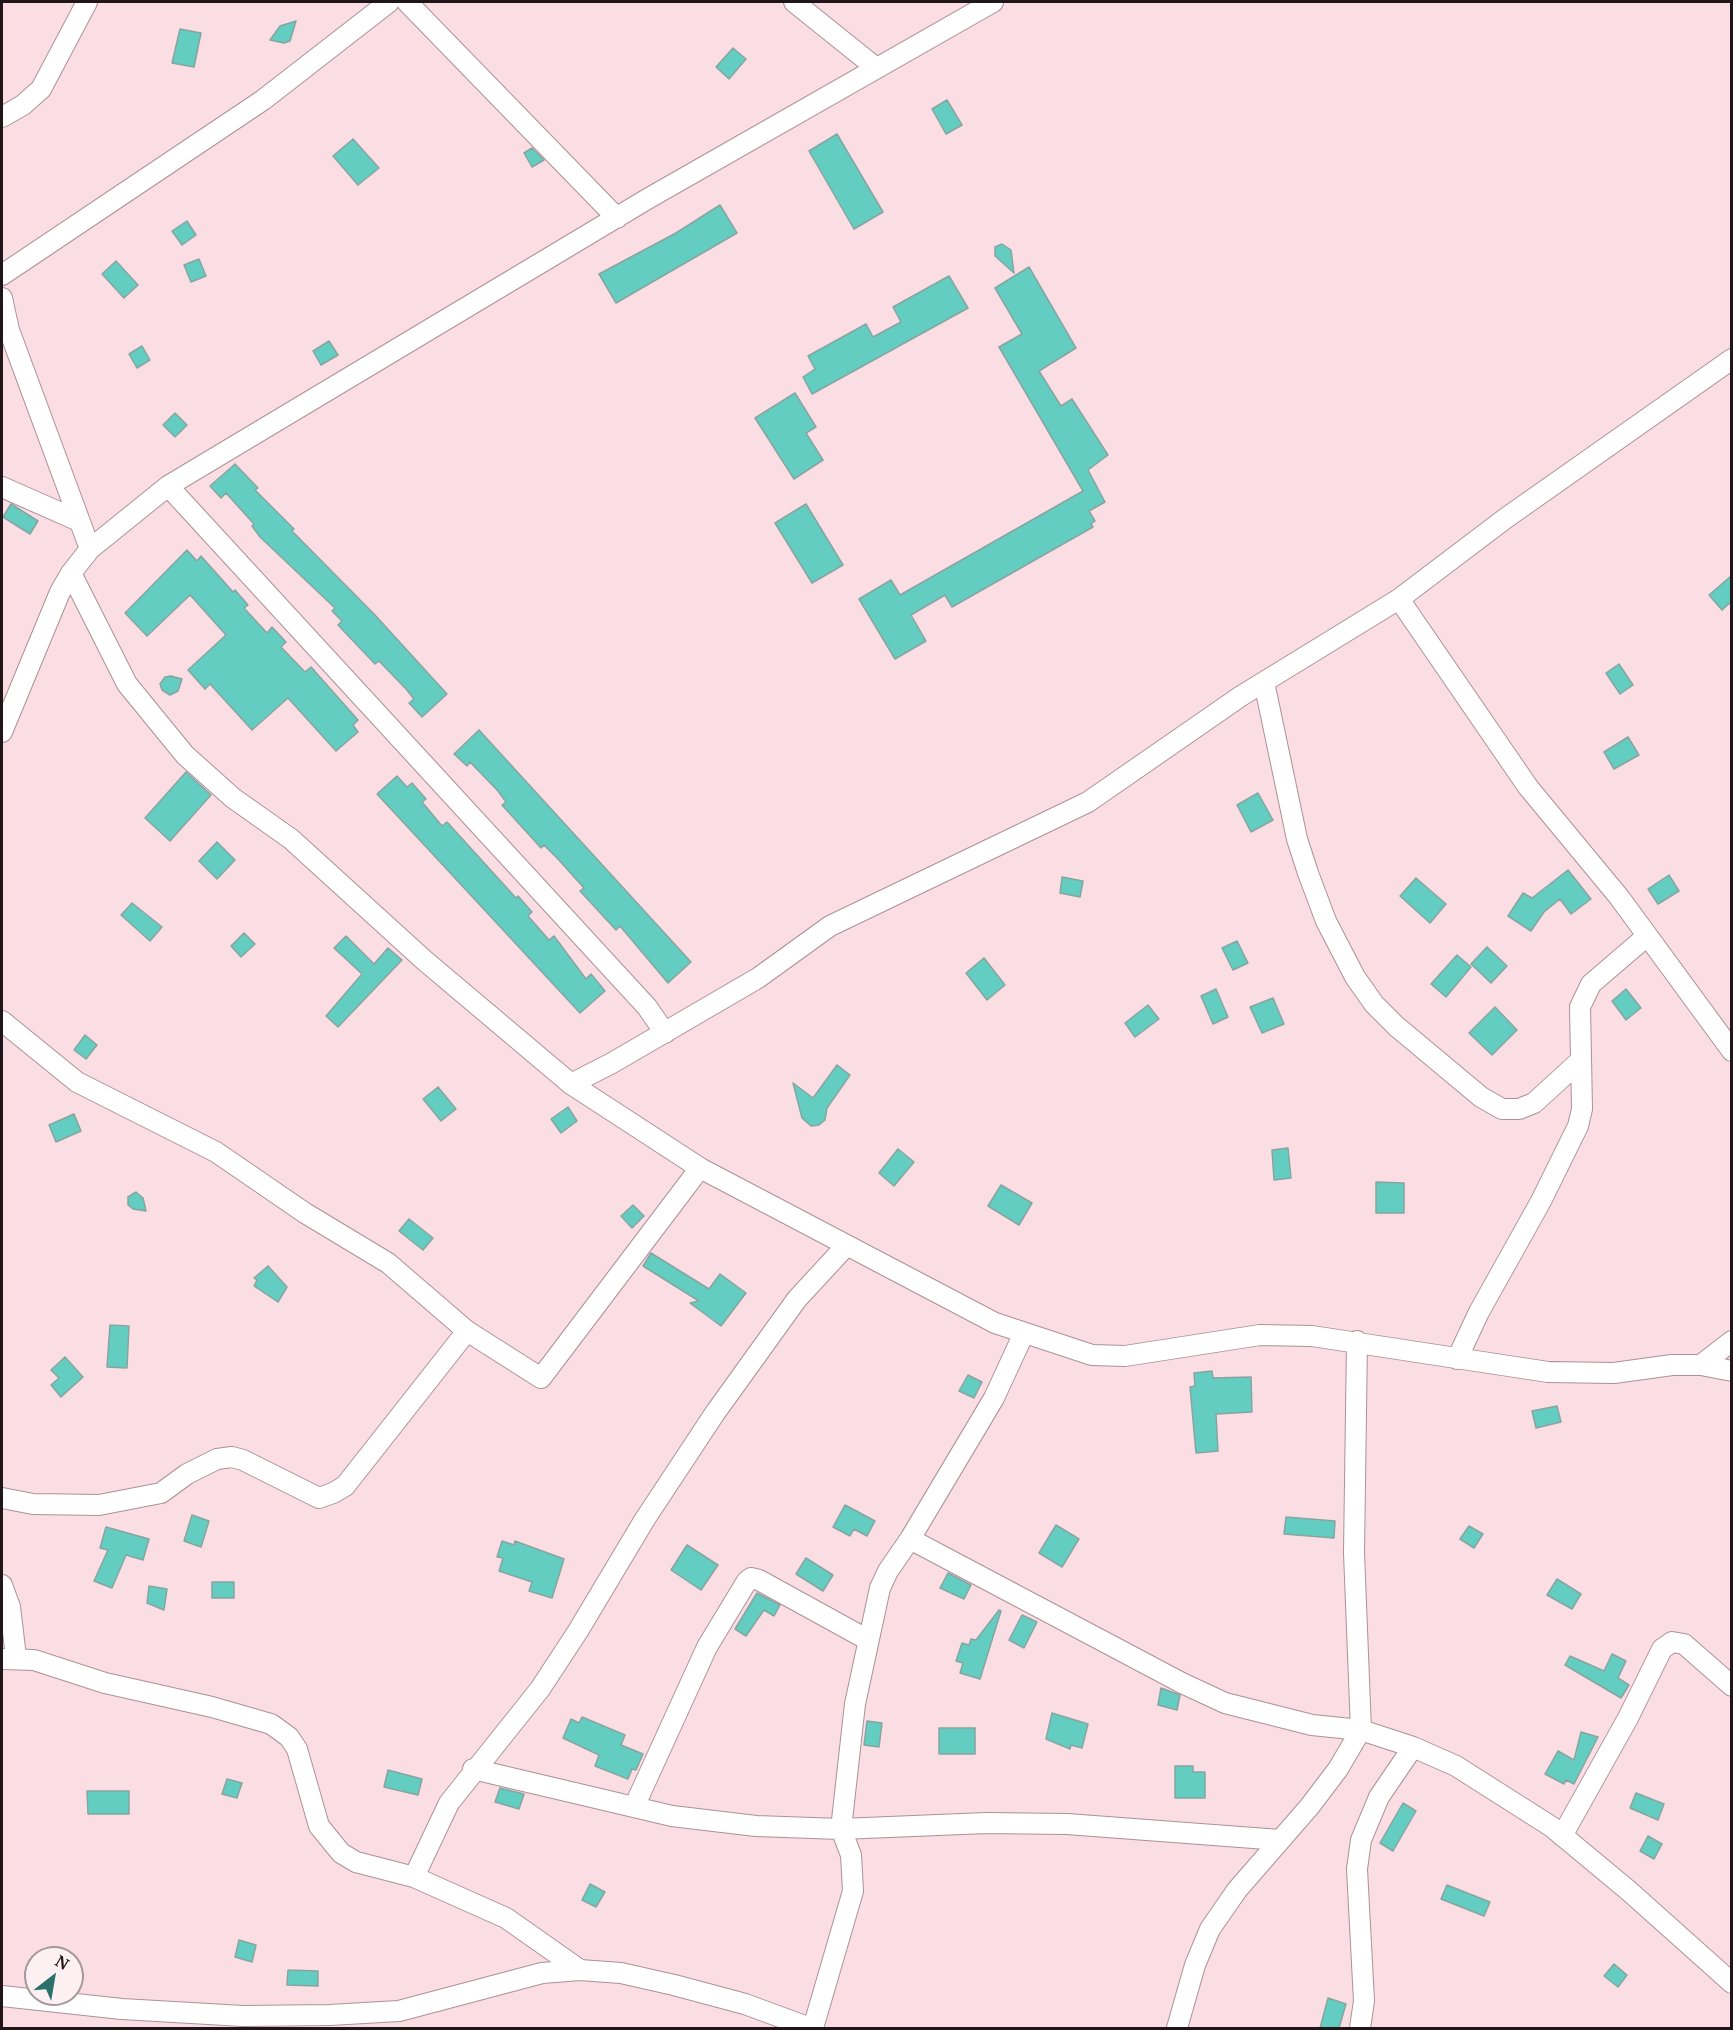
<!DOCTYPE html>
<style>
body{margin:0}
#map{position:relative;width:1733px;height:2030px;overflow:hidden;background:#fbdde4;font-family:"Noto Serif",serif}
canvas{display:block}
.frame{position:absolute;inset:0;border:3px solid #201518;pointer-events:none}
.north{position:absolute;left:24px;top:1946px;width:60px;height:60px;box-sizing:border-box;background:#fcf0f3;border:2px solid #a4989b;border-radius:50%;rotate:31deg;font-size:16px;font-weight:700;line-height:24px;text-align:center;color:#201518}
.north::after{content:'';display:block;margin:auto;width:21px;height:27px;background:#297169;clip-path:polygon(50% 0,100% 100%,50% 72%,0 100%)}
</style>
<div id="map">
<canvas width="1733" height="2030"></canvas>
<div class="frame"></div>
<div class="north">N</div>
</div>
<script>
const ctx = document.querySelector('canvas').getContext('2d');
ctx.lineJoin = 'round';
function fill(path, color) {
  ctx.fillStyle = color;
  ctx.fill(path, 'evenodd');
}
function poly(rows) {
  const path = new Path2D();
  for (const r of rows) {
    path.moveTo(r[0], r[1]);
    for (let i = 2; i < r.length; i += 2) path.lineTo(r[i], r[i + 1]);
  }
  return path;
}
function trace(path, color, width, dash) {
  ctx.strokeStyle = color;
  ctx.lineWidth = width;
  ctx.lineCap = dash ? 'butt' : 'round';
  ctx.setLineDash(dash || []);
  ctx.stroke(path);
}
const building = poly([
 [296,21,290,41,284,43,270,40,280,26,296,21],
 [180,29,201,33,194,67,172,63,180,29],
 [733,48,746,59,729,79,716,67,733,48],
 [947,100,962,125,946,134,932,109,947,100],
 [837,134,883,212,854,229,809,151,837,134],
 [353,139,379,168,358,185,333,156,353,139],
 [532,148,544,160,532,167,524,153,532,148],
 [720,205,737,233,616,303,599,274,676,233,720,205],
 [187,221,196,235,182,245,172,231,187,221],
 [1002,244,1011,250,1014,273,995,256,995,247,1002,244],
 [199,259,206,276,191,282,184,265,199,259],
 [116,261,138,285,124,298,102,274,116,261],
 [1029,267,1076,348,1039,371,1061,406,1072,399,1108,455,1088,470,1105,502,1089,511,1095,521,1091,524,1093,527,952,607,945,595,911,615,926,641,895,659,859,599,891,580,900,595,1083,491,999,347,1022,334,995,288,1029,267],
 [949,276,968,308,812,394,803,377,815,369,808,356,866,324,873,337,901,322,893,307,949,276],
 [329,341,338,355,321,365,313,351,329,341],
 [142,346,150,360,137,368,129,354,142,346],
 [795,393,816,427,806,433,823,460,794,479,755,418,795,393],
 [175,413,187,425,175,437,163,425,175,413],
 [235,464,258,488,255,490,294,529,292,531,375,615,447,694,422,717,409,703,414,699,406,689,379,661,375,664,338,625,342,621,332,611,335,608,260,537,252,526,254,524,226,493,221,498,210,486,235,464],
 [11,504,38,521,30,534,3,517,11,504],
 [806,504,843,565,812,583,775,523,806,504],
 [187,550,197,561,201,556,233,592,235,590,248,605,244,608,267,633,272,627,286,642,281,647,305,672,311,667,358,720,353,725,358,732,336,751,288,698,252,730,210,684,205,689,188,670,226,635,192,597,190,595,147,636,125,613,187,550],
 [1731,576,1731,602,1722,610,1709,595,1731,576],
 [1619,664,1633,685,1620,694,1606,673,1619,664],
 [171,676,182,679,178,691,170,695,162,690,160,684,165,677,171,676],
 [479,730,691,962,668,983,620,926,616,930,580,891,584,888,558,859,544,845,541,848,502,805,506,802,498,791,470,762,467,766,454,754,479,730],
 [1628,737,1639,755,1614,769,1604,752,1628,737],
 [186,772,211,795,170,841,145,818,186,772],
 [397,776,407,787,412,783,426,799,422,802,442,826,447,822,516,898,518,896,532,912,528,916,549,940,554,936,586,979,591,974,605,991,580,1013,377,794,397,776],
 [1258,793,1273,820,1251,832,1237,805,1258,793],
 [217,842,235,860,217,879,199,861,217,842],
 [1568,870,1591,899,1571,914,1560,899,1544,912,1531,931,1508,916,1523,893,1532,898,1568,870],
 [1669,875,1679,891,1658,904,1648,889,1669,875],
 [1062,877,1083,881,1080,897,1060,893,1062,877],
 [1416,878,1446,904,1430,923,1400,896,1416,878],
 [132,903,162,927,150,941,121,915,132,903],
 [244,933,255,944,241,957,231,946,244,933],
 [346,936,374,964,388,948,402,960,338,1027,326,1016,362,974,334,948,346,936],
 [1237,941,1248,963,1233,970,1222,948,1237,941],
 [1487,947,1507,966,1491,983,1471,964,1487,947],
 [1457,955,1471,967,1446,997,1431,984,1457,955],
 [984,958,1005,985,987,1000,966,973,984,958],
 [1216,989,1228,1017,1213,1024,1201,996,1216,989],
 [1626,989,1641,1008,1626,1020,1612,1001,1626,989],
 [1273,998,1284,1024,1262,1033,1250,1007,1273,998],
 [1148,1005,1159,1019,1135,1037,1125,1023,1148,1005],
 [1495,1007,1517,1030,1492,1055,1469,1033,1495,1007],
 [85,1035,97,1045,86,1059,74,1050,85,1035],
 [837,1065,850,1075,827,1108,825,1120,819,1125,811,1126,802,1118,793,1083,813,1098,837,1065],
 [438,1087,456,1109,441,1121,423,1099,438,1087],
 [568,1107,577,1121,561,1133,551,1119,568,1107],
 [74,1114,81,1131,56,1142,49,1125,74,1114],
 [1288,1148,1291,1178,1274,1180,1272,1150,1288,1148],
 [898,1149,914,1162,894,1186,879,1173,898,1149],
 [1376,1182,1404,1183,1404,1213,1376,1213,1376,1182],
 [1001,1185,1032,1203,1019,1225,988,1206,1001,1185],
 [136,1192,143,1198,146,1211,133,1209,128,1205,128,1197,136,1192],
 [633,1205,644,1216,632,1228,621,1216,633,1205],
 [409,1219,433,1238,423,1250,399,1231,409,1219],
 [651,1253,709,1289,720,1274,746,1293,721,1326,690,1303,699,1301,643,1266,651,1253],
 [268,1266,287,1287,278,1302,254,1286,257,1280,254,1278,268,1266],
 [110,1325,129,1326,127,1368,107,1367,110,1325],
 [65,1357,83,1377,61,1397,51,1385,59,1378,51,1370,65,1357],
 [1212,1371,1213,1378,1251,1377,1252,1412,1216,1414,1218,1451,1196,1453,1190,1387,1195,1386,1194,1373,1212,1371],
 [968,1375,982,1382,974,1398,959,1391,968,1375],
 [1557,1406,1561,1422,1536,1428,1532,1411,1557,1406],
 [845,1505,875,1521,867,1536,854,1529,850,1536,833,1527,845,1505],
 [192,1515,209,1521,201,1547,184,1541,192,1515],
 [1286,1517,1335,1521,1334,1538,1284,1534,1286,1517],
 [1056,1525,1079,1539,1062,1567,1039,1553,1056,1525],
 [1469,1526,1483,1534,1474,1548,1460,1539,1469,1526],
 [106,1527,149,1539,143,1560,126,1555,112,1588,94,1581,108,1550,100,1548,106,1527],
 [502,1541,514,1545,515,1541,564,1559,552,1598,529,1591,532,1582,499,1571,503,1558,497,1557,502,1541],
 [687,1545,718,1565,701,1590,671,1570,687,1545],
 [806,1558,833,1575,823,1591,796,1574,806,1558],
 [948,1573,971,1585,964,1599,940,1588,948,1573],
 [1557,1579,1581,1594,1572,1609,1547,1595,1557,1579],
 [212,1582,234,1582,234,1598,212,1598,212,1582],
 [149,1586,167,1589,164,1610,147,1603,149,1586],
 [757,1593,780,1605,774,1616,764,1610,746,1636,735,1629,757,1593],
 [999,1610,1001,1611,980,1679,960,1673,963,1663,956,1661,962,1643,969,1645,971,1639,976,1640,999,1610],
 [1022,1615,1037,1622,1024,1648,1009,1640,1022,1615],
 [1612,1654,1626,1661,1618,1678,1629,1685,1621,1698,1565,1665,1570,1656,1604,1671,1612,1654],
 [1161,1688,1180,1695,1177,1710,1158,1705,1161,1688],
 [1052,1713,1088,1724,1082,1748,1071,1745,1070,1749,1046,1739,1052,1713],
 [582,1717,625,1735,621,1745,643,1754,636,1770,632,1769,628,1779,595,1766,599,1755,563,1738,571,1719,579,1723,582,1717],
 [867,1721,882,1723,879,1747,864,1745,867,1721],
 [939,1728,975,1728,975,1754,939,1754,939,1728],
 [1581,1732,1598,1737,1574,1784,1566,1780,1564,1784,1545,1774,1558,1751,1574,1760,1581,1732],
 [1175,1766,1193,1766,1193,1772,1205,1772,1205,1798,1175,1798,1175,1766],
 [388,1770,422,1779,418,1795,384,1787,388,1770],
 [227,1779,242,1783,237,1798,222,1794,227,1779],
 [500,1788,524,1794,519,1809,495,1802,500,1788],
 [87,1791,129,1791,129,1814,88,1814,87,1791],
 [1636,1793,1664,1804,1658,1820,1630,1808,1636,1793],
 [1403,1803,1416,1811,1393,1851,1380,1843,1403,1803],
 [1648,1836,1662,1844,1654,1859,1640,1851,1648,1836],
 [590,1884,605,1892,596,1907,582,1900,590,1884],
 [1447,1885,1490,1902,1484,1916,1441,1899,1447,1885],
 [239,1940,256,1945,252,1962,235,1957,239,1940],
 [1614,1964,1627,1975,1618,1987,1604,1976,1614,1964],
 [288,1970,318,1971,318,1986,287,1985,288,1970],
 [1328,1998,1346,2004,1339,2028,1320,2028,1328,1998]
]);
fill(building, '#63cdc1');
trace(building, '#87a5a0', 1.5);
const minor = poly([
 [407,2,617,218],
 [794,2,875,67],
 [2,117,23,105,41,89,87,2],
 [2,275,263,100,389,2],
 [2,298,9,330,90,549],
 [168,486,647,1007,665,1033],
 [2,487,79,521],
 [71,573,127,684,185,755,233,798,291,839,424,960,571,1084,700,1168,995,1323,1092,1355,1125,1356,1260,1335,1312,1336,1548,1372,1614,1373,1672,1365,1701,1365,1732,1371],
 [1399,599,1528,787,1619,897,1732,1051],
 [1264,682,1297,839,1308,873,1326,921,1355,977,1374,1004,1396,1026,1481,1097,1502,1109,1519,1109,1534,1103,1581,1060],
 [2,732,60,592,71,573,90,549,168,486,649,198,993,2],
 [2,1021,77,1082,216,1152,305,1213,388,1263,467,1331,541,1378,700,1168],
 [571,1084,612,1063,758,978,830,926,1088,802,1241,696,1399,599,1506,518,1732,359],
 [1357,1341,1354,1553,1361,1730,1413,1747,1456,1766,1552,1827,1629,1891,1732,1983],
 [1457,1359,1479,1312,1541,1201,1578,1126,1582,1109,1580,1007,1591,984,1647,936],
 [1701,1365,1732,1341],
 [2,1498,33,1504,99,1505,161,1493,187,1474,217,1459,232,1457,243,1460,319,1498,333,1493,345,1486,467,1331],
 [910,1539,994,1398,1024,1333],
 [2,1585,10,1607,16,1657],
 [2,1659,34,1660,105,1683,212,1707,271,1724,289,1737,297,1749,319,1826,341,1853,356,1862,414,1877,506,1918,580,1970],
 [473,1769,672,1816,756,1826,841,1829,986,1823,1067,1824,1280,1840],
 [634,1807,707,1647,747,1581,751,1578,759,1580,868,1640],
 [1562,1836,1628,1718,1662,1649,1672,1642,1684,1644,1732,1686],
 [414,1877,449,1803,540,1689,578,1631,645,1519,715,1413,797,1299,846,1246],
 [2,1996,122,2009,243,2016,330,2015,399,2011,542,1973,580,1970,621,1973,674,1985,745,2004,810,2028],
 [813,2028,853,1891,851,1855,841,1829,855,1704,880,1588,888,1571,910,1539,1182,1683,1225,1703,1312,1725,1361,1730,1338,1769,1310,1806,1237,1890,1210,1929,1195,1965,1177,2028],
 [1360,2028,1364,2001,1357,1869,1361,1840,1379,1797,1413,1747]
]);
trace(minor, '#ad9198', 22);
trace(minor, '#fff', 20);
</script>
